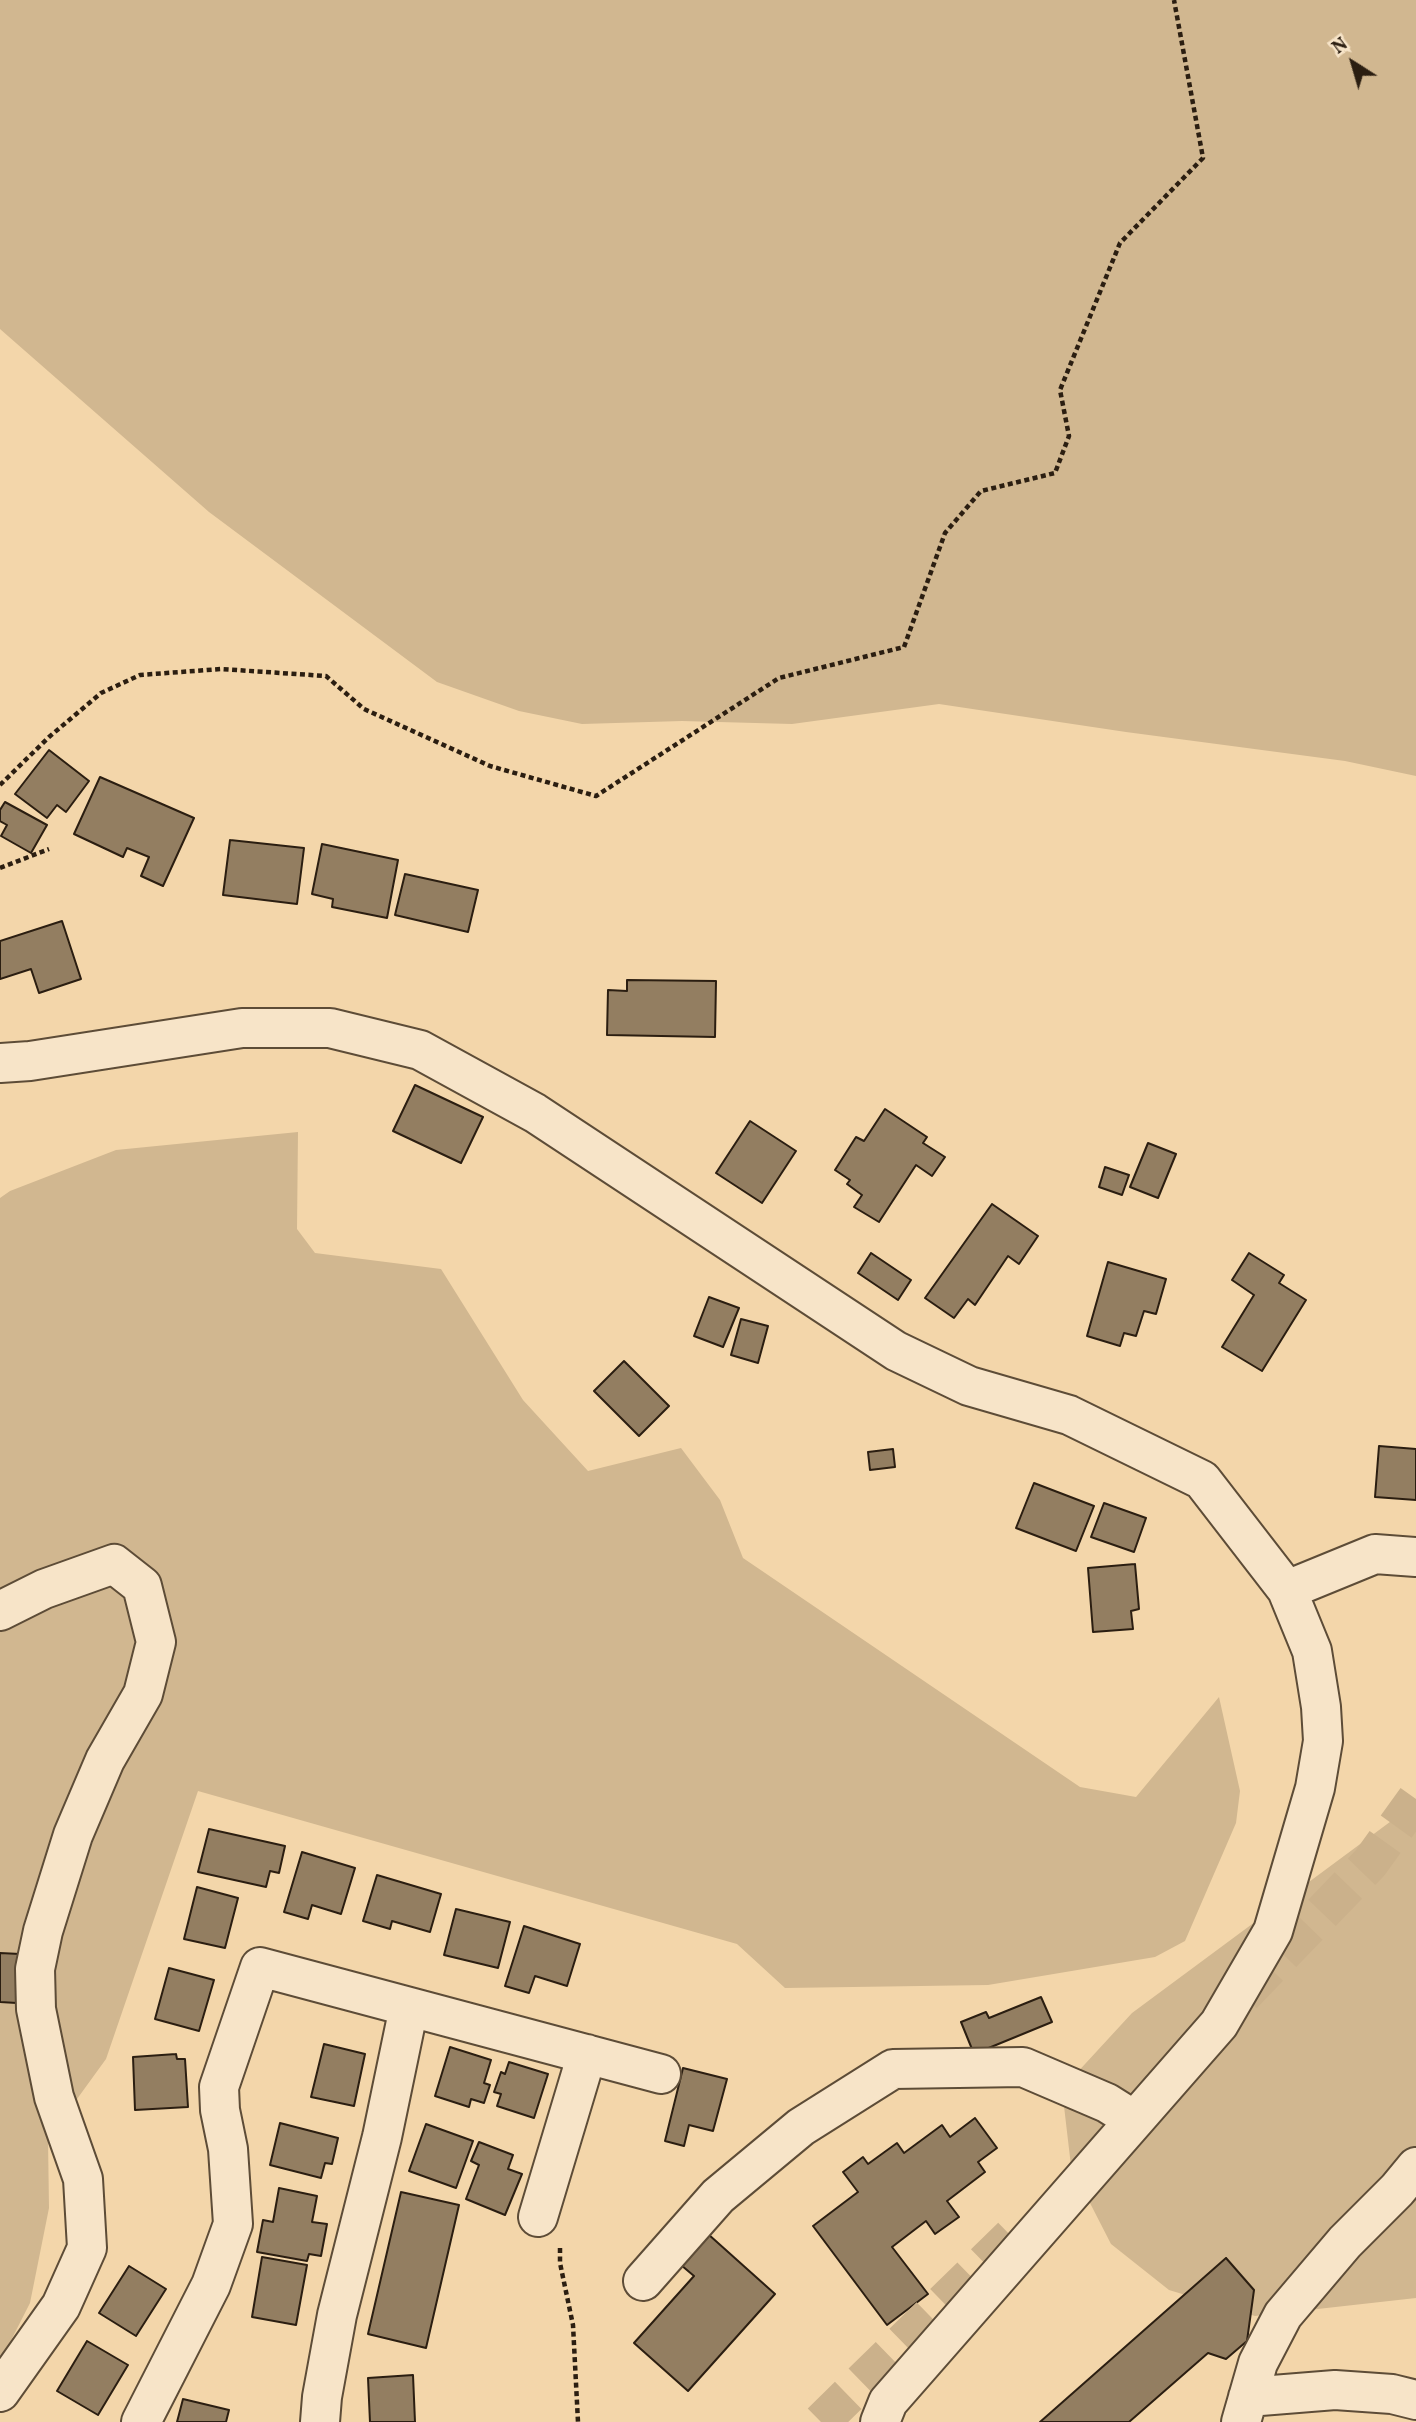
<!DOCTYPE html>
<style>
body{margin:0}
#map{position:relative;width:1416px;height:2422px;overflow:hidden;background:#f3d6aa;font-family:Vollkorn,serif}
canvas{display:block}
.north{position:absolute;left:1318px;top:28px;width:70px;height:70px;-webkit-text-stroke:5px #f7e4c8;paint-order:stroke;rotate:323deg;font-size:19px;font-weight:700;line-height:28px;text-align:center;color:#2b1e11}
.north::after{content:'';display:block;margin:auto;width:24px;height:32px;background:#2b1e11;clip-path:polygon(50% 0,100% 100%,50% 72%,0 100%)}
</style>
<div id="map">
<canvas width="1416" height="2422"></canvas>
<div class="north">N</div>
</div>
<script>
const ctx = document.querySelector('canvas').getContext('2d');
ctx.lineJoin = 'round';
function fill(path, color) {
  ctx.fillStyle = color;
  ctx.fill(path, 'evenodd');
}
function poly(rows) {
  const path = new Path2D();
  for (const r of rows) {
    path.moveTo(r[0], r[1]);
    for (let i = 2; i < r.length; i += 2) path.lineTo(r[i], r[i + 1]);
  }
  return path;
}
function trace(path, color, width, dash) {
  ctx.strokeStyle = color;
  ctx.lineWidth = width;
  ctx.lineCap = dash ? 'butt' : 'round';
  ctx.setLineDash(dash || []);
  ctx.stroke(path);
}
fill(poly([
 [0,0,1416,0,1416,776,1345,761,1126,732,939,704,792,724,682,721,582,724,519,711,437,682,209,512,0,329],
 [298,1132,297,1229,315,1253,441,1269,523,1400,588,1471,681,1448,720,1500,743,1558,1080,1787,1136,1797,1219,1697,1240,1791,1236,1823,1185,1941,1155,1957,988,1985,785,1988,737,1944,198,1791,106,2059,48,2139,49,2208,30,2303,0,2362,0,1198,10,1191,116,1150],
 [1416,1800,1416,2298,1255,2316,1169,2290,1111,2244,1071,2166,1062,2089,1132,2013,1398,1816]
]), '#d1b790');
const building = poly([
 [49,750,89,781,66,812,57,805,47,818,15,794,49,750],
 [100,777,194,818,163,886,141,876,149,857,127,848,123,857,74,834,100,777],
 [5,802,47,825,31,853,1,836,7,825,0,821,0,810,5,802],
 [230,840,304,848,297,904,223,895,230,840],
 [322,844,398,860,387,918,332,907,333,899,312,894,322,844],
 [405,874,478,890,468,932,395,915,405,874],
 [62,921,81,979,39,993,31,969,0,979,0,941,62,921],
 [627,980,716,981,715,1037,607,1035,608,990,627,991,627,980],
 [415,1085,483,1117,461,1163,393,1131,415,1085],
 [885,1109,927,1137,923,1143,945,1157,932,1176,916,1165,879,1222,854,1207,862,1195,847,1184,850,1180,835,1170,856,1137,864,1141,885,1109],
 [750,1121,796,1151,762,1203,716,1173,750,1121],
 [1148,1143,1176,1154,1158,1198,1130,1187,1148,1143],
 [1105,1167,1129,1175,1122,1195,1099,1187,1105,1167],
 [992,1204,1038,1236,1019,1264,1008,1256,975,1305,968,1299,954,1318,925,1298,992,1204],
 [871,1253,911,1280,898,1300,858,1273,871,1253],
 [1249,1253,1284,1275,1279,1283,1306,1300,1262,1371,1222,1347,1254,1295,1232,1280,1249,1253],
 [1108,1262,1166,1279,1156,1314,1144,1311,1136,1336,1124,1333,1120,1346,1087,1336,1108,1262],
 [709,1297,739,1308,723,1347,694,1336,709,1297],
 [741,1319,768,1326,758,1363,731,1355,741,1319],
 [624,1361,669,1406,639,1436,594,1391,624,1361],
 [1379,1446,1416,1449,1416,1500,1375,1497,1379,1446],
 [893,1449,895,1467,870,1470,868,1452,893,1449],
 [1034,1483,1094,1506,1076,1551,1016,1528,1034,1483],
 [1104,1503,1146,1518,1134,1552,1091,1537,1104,1503],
 [1135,1564,1139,1609,1131,1611,1133,1629,1093,1632,1088,1568,1135,1564],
 [209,1829,285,1846,279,1873,270,1871,266,1887,198,1872,209,1829],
 [302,1852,355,1868,341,1914,312,1905,308,1919,284,1912,302,1852],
 [377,1875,441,1894,430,1932,392,1921,390,1929,363,1921,377,1875],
 [197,1887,238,1898,225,1948,184,1939,197,1887],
 [456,1909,510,1922,498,1968,444,1955,456,1909],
 [524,1926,580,1944,567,1986,535,1976,529,1993,505,1986,524,1926],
 [0,1953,20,1954,17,2003,0,2002,0,1953],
 [169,1968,214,1980,199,2031,155,2019,169,1968],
 [1041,1997,1052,2022,974,2054,961,2022,986,2012,989,2018,1041,1997],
 [324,2044,365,2054,354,2106,311,2097,324,2044],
 [450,2047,491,2060,484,2083,490,2085,484,2103,471,2099,469,2107,435,2096,450,2047],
 [176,2054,177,2059,185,2059,188,2107,135,2110,133,2057,176,2054],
 [509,2062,548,2074,534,2118,497,2106,501,2094,494,2092,501,2072,505,2074,509,2062],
 [683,2068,727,2079,713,2131,689,2125,684,2146,665,2141,683,2068],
 [975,2118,997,2148,978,2162,985,2172,947,2201,959,2217,935,2234,926,2221,892,2247,928,2294,887,2325,813,2226,858,2192,843,2172,863,2157,868,2164,897,2143,904,2153,942,2125,950,2137,975,2118],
 [280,2123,338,2138,332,2164,325,2163,321,2178,270,2165,280,2123],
 [426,2124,473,2141,456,2188,409,2171,426,2124],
 [479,2142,513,2155,508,2169,522,2174,505,2215,466,2199,479,2165,471,2161,479,2142],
 [279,2188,317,2196,312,2222,327,2224,321,2256,309,2254,307,2261,257,2252,263,2220,273,2222,279,2188],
 [401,2192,459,2205,426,2348,368,2334,401,2192],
 [708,2234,775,2294,688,2391,634,2343,694,2276,681,2265,708,2234],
 [262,2257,307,2265,296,2325,252,2317,262,2257],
 [1226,2258,1254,2290,1247,2341,1226,2359,1208,2353,1129,2422,1040,2422,1226,2258],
 [129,2266,166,2289,136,2336,99,2313,129,2266],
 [87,2341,128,2365,98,2415,57,2391,87,2341],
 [413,2375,415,2422,370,2422,368,2378,413,2375],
 [183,2399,229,2410,226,2422,177,2422,183,2399]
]);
fill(building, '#937e61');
trace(building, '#2b1e11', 2);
trace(poly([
 [1243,1995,1370,1863,1416,1799],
 [821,2422,1022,2226]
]), '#cbb18b', 38, [38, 19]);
const minor = poly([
 [0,1063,30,1061,242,1028,330,1028,420,1050,535,1113,896,1351,969,1386,1069,1415,1202,1480,1287,1590,1312,1651,1321,1707,1323,1741,1315,1788,1273,1931,1219,2024,888,2402,880,2422],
 [1287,1590,1375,1554,1416,1557],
 [0,1611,44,1589,114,1564,142,1586,156,1642,143,1694,105,1760,73,1835,43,1931,35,1969,36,2009,54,2097,83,2179,87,2248,61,2306,0,2392],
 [538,2217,587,2054],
 [643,2281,718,2196,801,2127,893,2069,1023,2067,1107,2103,1134,2120],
 [1248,2397,1335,2390,1392,2394,1416,2400],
 [141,2422,211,2285,233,2224,228,2149,220,2110,219,2087,260,1967,661,2074],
 [320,2422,322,2397,337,2315,382,2137,409,2007],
 [1241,2422,1258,2363,1283,2315,1345,2242,1397,2190,1416,2167]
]);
trace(minor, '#5d4c37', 42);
trace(poly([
 [0,785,49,737,101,693,140,675,221,669,326,676,364,709,490,766,596,796,779,678,904,647,945,533,981,491,1055,473,1069,436,1060,390,1120,243,1203,158,1174,0],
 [0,868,49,849],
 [560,2248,560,2263,573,2325,578,2422]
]), '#2b1e11', 4.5, [5, 3.5]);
trace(minor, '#f7e4c8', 38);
</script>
